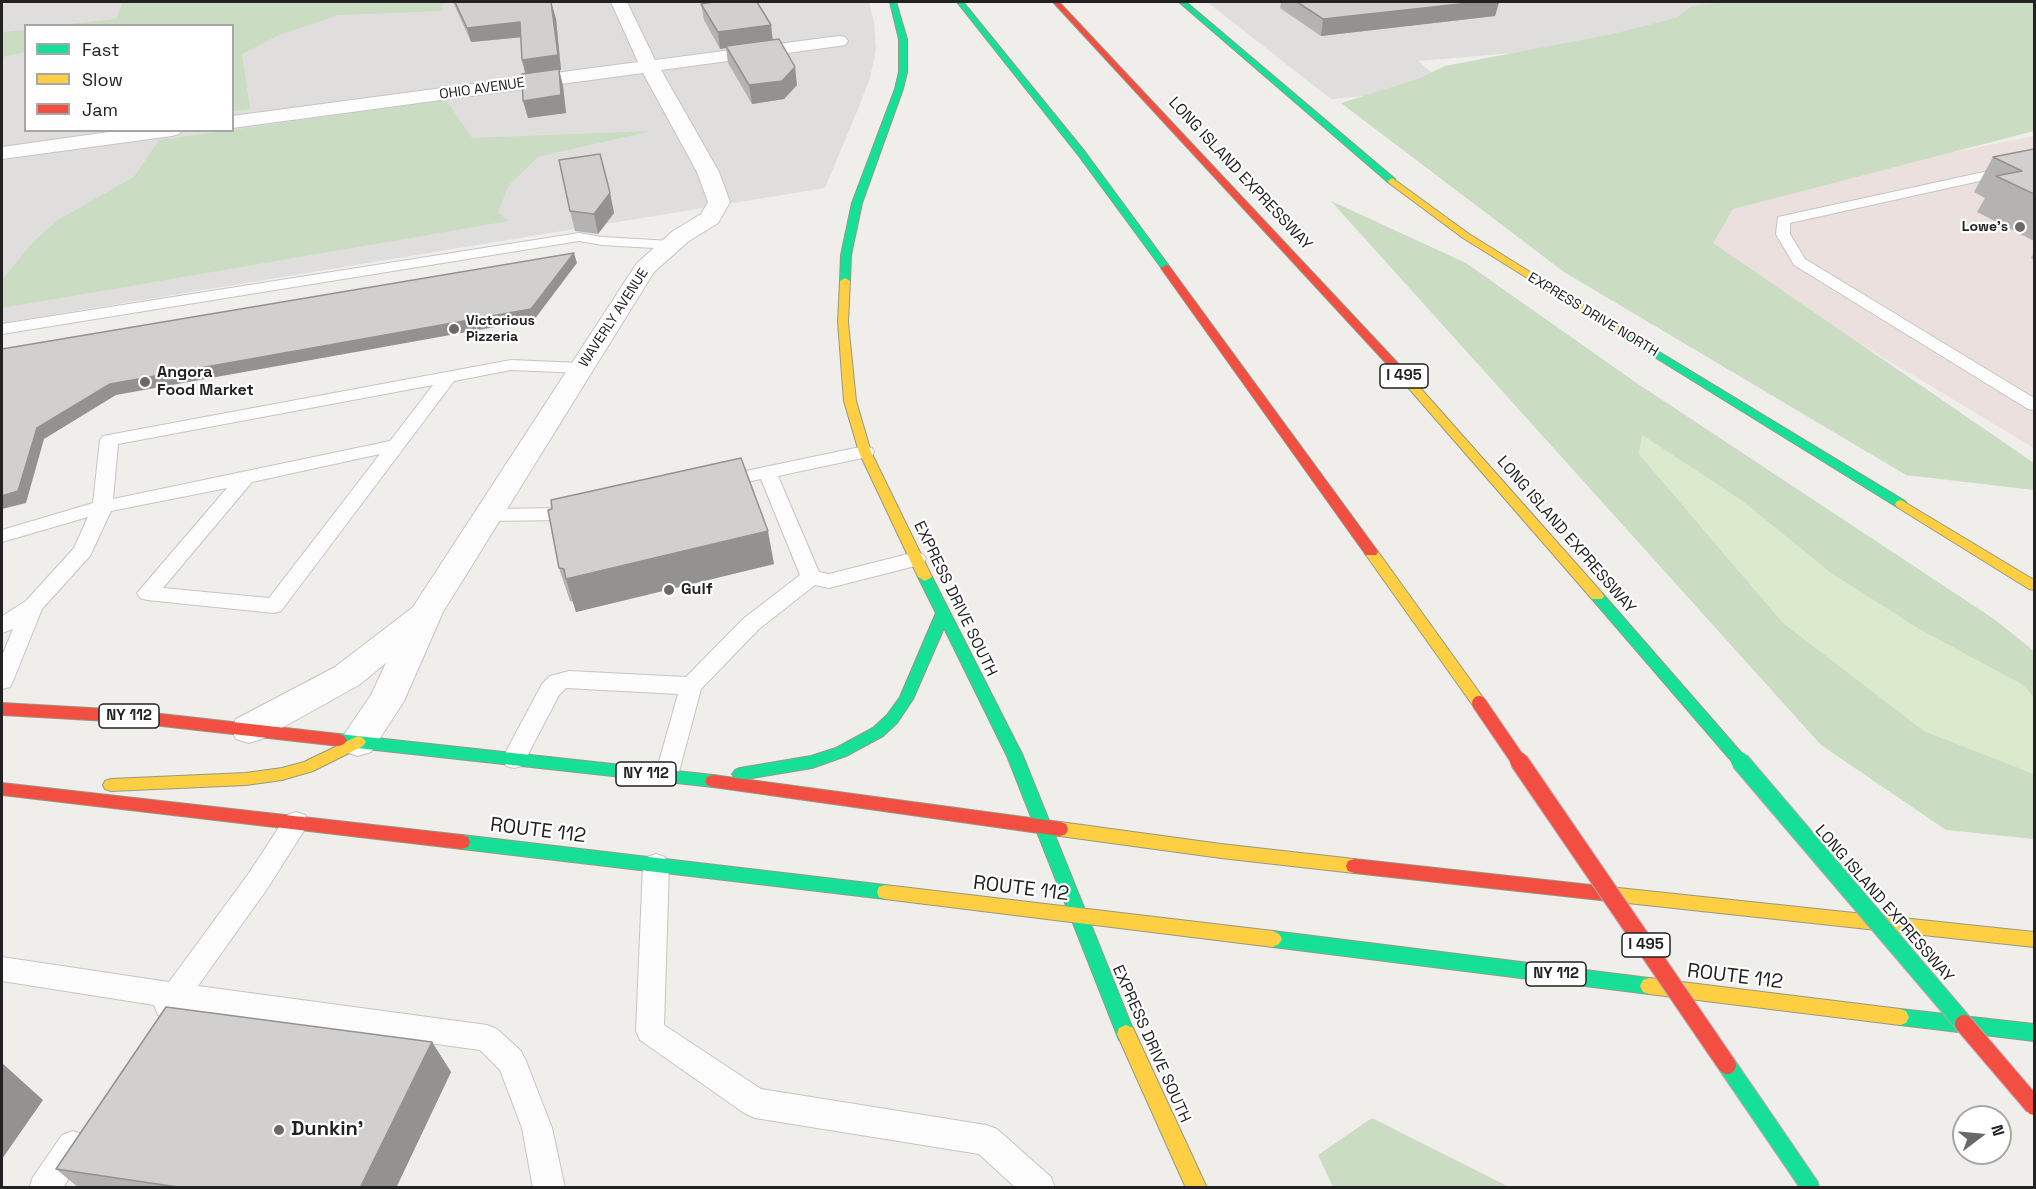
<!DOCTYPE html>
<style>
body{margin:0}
#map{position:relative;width:2036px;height:1189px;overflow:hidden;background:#efeeeb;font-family:"Space Grotesk",sans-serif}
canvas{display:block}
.frame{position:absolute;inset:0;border:3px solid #222;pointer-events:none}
.legend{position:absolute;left:24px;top:24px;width:210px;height:108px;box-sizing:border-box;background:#fff;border:2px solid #a7a7a7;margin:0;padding:8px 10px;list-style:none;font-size:18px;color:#222}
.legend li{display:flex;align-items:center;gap:12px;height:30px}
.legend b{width:30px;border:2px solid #a7a7a7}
.north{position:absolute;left:1952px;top:1105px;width:60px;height:60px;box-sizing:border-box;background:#fff;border:2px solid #a7a7a7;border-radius:50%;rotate:74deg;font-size:16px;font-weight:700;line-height:24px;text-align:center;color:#222}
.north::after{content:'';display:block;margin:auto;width:21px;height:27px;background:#6a6968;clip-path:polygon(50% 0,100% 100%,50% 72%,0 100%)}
</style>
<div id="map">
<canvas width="2036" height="1189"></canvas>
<div class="frame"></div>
<ul class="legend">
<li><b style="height:8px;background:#16e098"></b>Fast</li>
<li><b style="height:8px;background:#ffcf43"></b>Slow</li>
<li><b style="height:8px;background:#f24e42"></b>Jam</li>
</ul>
<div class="north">N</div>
</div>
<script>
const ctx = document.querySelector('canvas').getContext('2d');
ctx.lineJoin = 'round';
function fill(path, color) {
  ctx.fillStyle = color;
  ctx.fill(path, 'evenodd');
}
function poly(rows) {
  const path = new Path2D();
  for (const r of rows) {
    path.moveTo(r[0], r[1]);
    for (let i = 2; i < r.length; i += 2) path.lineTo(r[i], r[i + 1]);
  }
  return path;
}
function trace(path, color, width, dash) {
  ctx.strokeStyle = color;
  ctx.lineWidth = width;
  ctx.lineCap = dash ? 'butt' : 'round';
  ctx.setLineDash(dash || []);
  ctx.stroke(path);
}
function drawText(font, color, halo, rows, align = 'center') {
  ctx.font = font + ' "Space Grotesk",sans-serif';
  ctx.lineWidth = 4.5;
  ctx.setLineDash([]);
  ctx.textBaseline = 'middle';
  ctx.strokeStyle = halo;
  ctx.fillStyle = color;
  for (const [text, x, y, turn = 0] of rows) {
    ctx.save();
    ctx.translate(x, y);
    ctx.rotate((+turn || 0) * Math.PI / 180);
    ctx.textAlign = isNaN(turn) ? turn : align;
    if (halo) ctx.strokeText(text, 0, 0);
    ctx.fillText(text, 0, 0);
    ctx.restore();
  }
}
fill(poly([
 [2,2,869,2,874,22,876,50,870,78,858,109,825,188,2,323],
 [26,26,232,26,232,130,26,130],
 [1207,2,1921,2,1720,36,1418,61,1450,88,1331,99]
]), '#dfdedc');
fill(poly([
 [2034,136,2034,448,1696,245,1718,200]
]), '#ece0de');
fill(poly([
 [1642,435,1741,500,1831,573,1919,629,2023,685,2034,697,2034,774,1924,731,1783,623,1639,454]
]), '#dbeacd');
fill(poly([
 [123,2,443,2,442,11,338,15,279,35,242,54,250,109,233,111,232,26,60,25,116,19],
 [1726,2,2034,2,2034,131,1733,209,1713,243,2034,463,2034,490,1906,475,1564,272,1341,103,1418,79,1445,66,1613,34,1676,18,1692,6],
 [25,30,25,52,2,57,2,32],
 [446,100,472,138,651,131,538,157,508,186,498,213,509,221,2,308,2,280,33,242,58,220,134,177,159,140],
 [1331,201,1466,263,1635,382,1994,619,2034,651,2034,697,2023,685,1919,629,1831,573,1741,500,1642,435,1639,454,1783,623,1924,731,2034,774,2034,839,1946,830,1821,745],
 [1372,1118,1509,1187,1333,1187,1318,1155]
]), '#cadcc2');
const lane = poly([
 [2034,161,2034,169,1790,223,1790,234,1805,259,2034,398,2034,410,2028,409,1794,265,1776,234,1778,217,2034,161],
 [579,233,602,237,671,241,678,245,671,249,602,245,579,241,2,334,2,324,579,233],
 [511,360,581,363,587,364,590,368,587,372,581,373,511,370,454,381,281,611,274,613,147,600,140,598,137,593,227,488,111,511,90,556,42,609,13,681,10,687,2,689,2,656,13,629,2,633,2,616,26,601,74,548,88,517,2,542,2,530,93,503,100,440,103,436,511,360],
 [433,385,390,441,113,499,118,444,433,385],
 [380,454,269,598,163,588,252,482,380,454],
 [865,446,872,448,874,452,872,456,778,476,819,572,829,574,916,552,923,554,926,559,923,564,829,588,815,585,759,629,701,689,676,783,667,785,658,783,655,776,678,694,566,688,559,695,522,766,514,768,506,766,502,759,542,684,550,676,569,671,686,677,743,619,800,575,761,479,719,488,712,486,709,482,712,478,865,446],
 [577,505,584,507,587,511,584,515,563,520,488,521,481,519,478,515,481,511,488,509,563,508,577,505],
 [296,812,305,815,308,822,305,829,267,889,198,986,487,1025,497,1029,521,1051,526,1061,552,1128,565,1188,533,1188,522,1128,500,1070,480,1050,182,1009,178,1015,168,1019,158,1015,154,1005,2,981,2,957,169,982,249,873,287,815,296,812],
 [656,854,665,857,669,865,664,1025,761,1089,986,1125,997,1129,1051,1177,1055,1188,1016,1188,979,1154,755,1118,744,1113,640,1040,636,1031,643,865,647,857,656,854],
 [73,1131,84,1135,88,1146,63,1188,29,1188,33,1177,62,1135,73,1131]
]);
const street = poly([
 [611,2,627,2,655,60,839,36,845,37,848,41,845,45,839,46,661,70,719,172,730,202,721,218,718,223,689,241,654,272,443,612,404,701,371,752,358,756,345,752,339,742,371,695,386,663,359,685,262,739,249,743,236,739,231,729,236,719,335,667,413,607,637,263,673,231,701,214,708,202,697,172,643,73,232,128,232,116,638,62,611,2],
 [123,130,182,130,179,134,172,136,2,159,2,147,123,130]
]);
const fast = poly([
 [890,2,896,2,907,39,907,72,903,89,862,203,851,255,850,281,845,284,840,281,841,255,852,203,895,89,899,72,899,39,890,2],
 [957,2,963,2,1085,152,1169,266,1169,270,1163,270,1079,156,957,2],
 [1179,2,1186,2,1395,179,1395,183,1389,183,1179,2],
 [1623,330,1905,501,1907,504,1905,507,1897,507,1619,335,1618,333,1623,330],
 [925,573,932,577,1023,756,1135,1034,1133,1040,1126,1043,1119,1040,1007,756,944,628,913,699,897,723,883,736,846,756,812,768,740,780,735,778,732,774,735,770,740,768,811,756,836,748,873,728,887,715,900,697,936,613,918,577,925,573],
 [1597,591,1602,593,1745,757,1748,761,1745,765,1740,767,1735,765,1592,599,1590,596,1592,593,1597,591],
 [339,734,713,775,719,777,721,781,719,785,713,787,339,746,334,744,331,740,334,736,339,734],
 [462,835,885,885,891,887,893,892,891,897,885,899,462,849,456,847,454,842,456,837,462,835],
 [1273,931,1649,978,1655,980,1658,986,1655,992,1649,994,1273,947,1267,944,1264,939,1267,934,1273,931],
 [1900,1009,2034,1024,2034,1041,1900,1025,1894,1023,1891,1017,1894,1011,1900,1009]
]);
const slow = poly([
 [1392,178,1469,234,1628,333,1623,336,1619,335,1463,238,1389,183,1388,181,1392,178],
 [845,278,850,281,848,322,856,401,871,452,932,577,925,581,918,577,859,452,844,401,838,322,840,281,845,278],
 [1403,372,1407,373,1602,593,1604,596,1602,599,1592,599,1399,377,1397,375,1403,372],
 [1901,500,2034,580,2034,590,2029,589,1897,507,1895,504,1897,501,1901,500],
 [1371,548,1376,549,1484,699,1486,703,1484,707,1474,707,1366,555,1364,552,1366,549,1371,548],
 [358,736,363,738,366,742,363,746,313,771,282,780,246,785,111,791,105,789,103,785,105,781,111,779,246,773,282,768,304,762,358,736],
 [1060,822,1221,844,1354,859,1360,861,1362,866,1360,871,1354,873,1221,858,1060,836,1054,834,1052,829,1054,824,1060,822],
 [885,885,1273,931,1279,934,1282,939,1279,944,1273,947,885,899,879,897,877,892,879,887,885,885],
 [1609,887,2034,932,2034,947,1609,901,1603,899,1601,894,1603,889,1609,887],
 [1649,978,1900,1009,1906,1011,1909,1017,1906,1023,1900,1025,1649,994,1643,992,1640,986,1643,980,1649,978],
 [1126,1025,1133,1028,1207,1188,1186,1188,1117,1034,1119,1028,1126,1025]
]);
const jam = poly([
 [1053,2,1059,2,1407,373,1407,377,1399,377,1053,2],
 [1166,265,1169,266,1376,549,1378,552,1376,555,1366,555,1161,268,1166,265],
 [2,703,126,710,339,734,344,736,347,740,344,744,339,746,126,722,2,715,2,703],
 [713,775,1060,822,1066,824,1068,829,1066,834,1060,836,713,787,707,785,705,781,707,777,713,775],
 [2,783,462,835,468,837,470,842,468,847,462,849,2,795,2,783],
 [1354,859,1609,887,1615,889,1617,894,1615,899,1609,901,1354,873,1348,871,1346,866,1348,861,1354,859]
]);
trace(lane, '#c5c5c3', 2);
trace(street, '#c5c5c3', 2);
trace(fast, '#969983', 2);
trace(slow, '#969983', 2);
trace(jam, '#969983', 2);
fill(lane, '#fdfcfc');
fill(street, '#fdfcfc');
fill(fast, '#16e098');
fill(slow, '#ffcf43');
fill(jam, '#f24e42');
const fastBridgeFar1 = poly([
 [1740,761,1742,763]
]);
const fastBridge = poly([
 [1740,761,1964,1024],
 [1727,1065,1811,1188]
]);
const jamBridgeFar1 = poly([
 [1479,703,1520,763]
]);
const jamBridge = poly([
 [1519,761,1727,1065],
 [1964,1024,2034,1106]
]);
trace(fastBridgeFar1, '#c2a4ab', 16, []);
trace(fastBridge, '#c2a4ab', 20, []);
trace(jamBridgeFar1, '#c2a4ab', 16, []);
trace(jamBridge, '#c2a4ab', 20, []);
trace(fastBridgeFar1, '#16e098', 14);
trace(fastBridge, '#16e098', 18);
trace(jamBridgeFar1, '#f24e42', 14);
trace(jamBridge, '#f24e42', 18);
fill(poly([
 [453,2,551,2,556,19,561,70,559,70,563,86,566,113,528,118,525,73,522,60,521,37,471,42],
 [711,2,757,2,771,25,772,39,797,85,784,99,752,104,728,63,726,48,720,49,704,20,701,4],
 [1281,2,1499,2,1495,16,1321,36,1280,8],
 [2034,149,2034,241,1977,212,1985,198,1974,192,1993,157],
 [610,193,614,213,598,234,575,231,570,211],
 [2034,252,2034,260,2031,258],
 [774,564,576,612,573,602,570,601,559,568],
 [432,1042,451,1072,396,1188,79,1188,56,1169]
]), '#b5b3b1');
fill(poly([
 [1478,2,1499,2,1495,16,1321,36,1323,19],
 [552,5,556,19,561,70,559,70,563,86,566,113,528,118,523,101,526,75,522,60],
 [520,22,524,37,471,42,467,28],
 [771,25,773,42,726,46,726,48,720,49,718,32],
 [795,67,797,85,784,99,752,104,749,85],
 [610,193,614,213,598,234,594,214],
 [574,253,577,263,534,320,116,395,44,439,26,503,2,509,2,496,37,428,110,384],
 [768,531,774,564,576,612,566,579],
 [432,1042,451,1072,396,1188,360,1188],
 [2,1063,43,1100,2,1159]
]), '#939290');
const building = poly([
 [455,2,551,2,558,55,522,60,520,22,467,28,455,2],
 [712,2,757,2,771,25,718,32,701,4,713,2,712,2],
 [1297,2,1478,2,1323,19,1297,2],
 [779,39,795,67,782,81,749,85,726,46,779,39],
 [559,69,561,95,523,101,522,74,559,69],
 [2034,149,2034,194,1996,176,2022,171,1993,157,2034,149],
 [600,154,610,193,594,214,570,211,559,160,600,154],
 [574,253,531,309,110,384,37,428,18,491,2,496,2,349,574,253],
 [741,458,768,531,566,579,564,569,559,568,548,510,552,509,551,500,741,458],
 [166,1007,432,1042,360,1188,184,1188,56,1169,166,1007]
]);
fill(building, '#d2d0ce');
trace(building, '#939290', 1.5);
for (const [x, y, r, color] of [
 [2020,227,6,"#6a6968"],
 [454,329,6,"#6a6968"],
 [145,382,6,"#6a6968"],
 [669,590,6,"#6a6968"],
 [279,1130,6,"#6a6968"]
]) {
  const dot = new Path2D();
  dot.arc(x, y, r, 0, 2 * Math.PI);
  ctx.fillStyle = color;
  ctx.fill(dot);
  trace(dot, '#fff', 2);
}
drawText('14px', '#222', '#fff', [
 ["OHIO AVENUE",482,89,-8],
 ["EXPRESS DRIVE NORTH",1593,315,31],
 ["WAVERLY AVENUE",614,318,-57]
]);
drawText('bold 14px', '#222', '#fff', [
 ["Lowe's",2008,227],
 ["Victorious",466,321,"left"],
 ["Pizzeria",466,337,"left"]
], 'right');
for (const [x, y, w] of [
 [1404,376,48],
 [129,716,60],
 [646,774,60],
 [1646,945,48],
 [1556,974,60]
]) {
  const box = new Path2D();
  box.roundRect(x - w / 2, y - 12, w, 24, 4.5);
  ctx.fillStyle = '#fff';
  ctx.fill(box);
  trace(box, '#222', 1.5);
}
drawText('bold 15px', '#222', null, [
 ["I 495",1404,376],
 ["NY 112",129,716],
 ["NY 112",646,774],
 ["I 495",1646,945],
 ["NY 112",1556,974]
]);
drawText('16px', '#222', '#fff', [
 ["LONG ISLAND EXPRESSWAY",1240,174,47],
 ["LONG ISLAND EXPRESSWAY",1566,535,49],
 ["EXPRESS DRIVE SOUTH",955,599,64],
 ["LONG ISLAND EXPRESSWAY",1884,904,49],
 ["EXPRESS DRIVE SOUTH",1151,1044,66]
]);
drawText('bold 16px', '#222', '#fff', [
 ["Angora",157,373],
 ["Food Market",157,391],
 ["Gulf",681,590]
], 'left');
drawText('20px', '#222', '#fff', [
 ["ROUTE 112",538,831,7],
 ["ROUTE 112",1021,889,7],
 ["ROUTE 112",1735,977,7]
]);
drawText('bold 20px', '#222', '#fff', [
 ["Dunkin'",291,1130]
], 'left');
</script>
